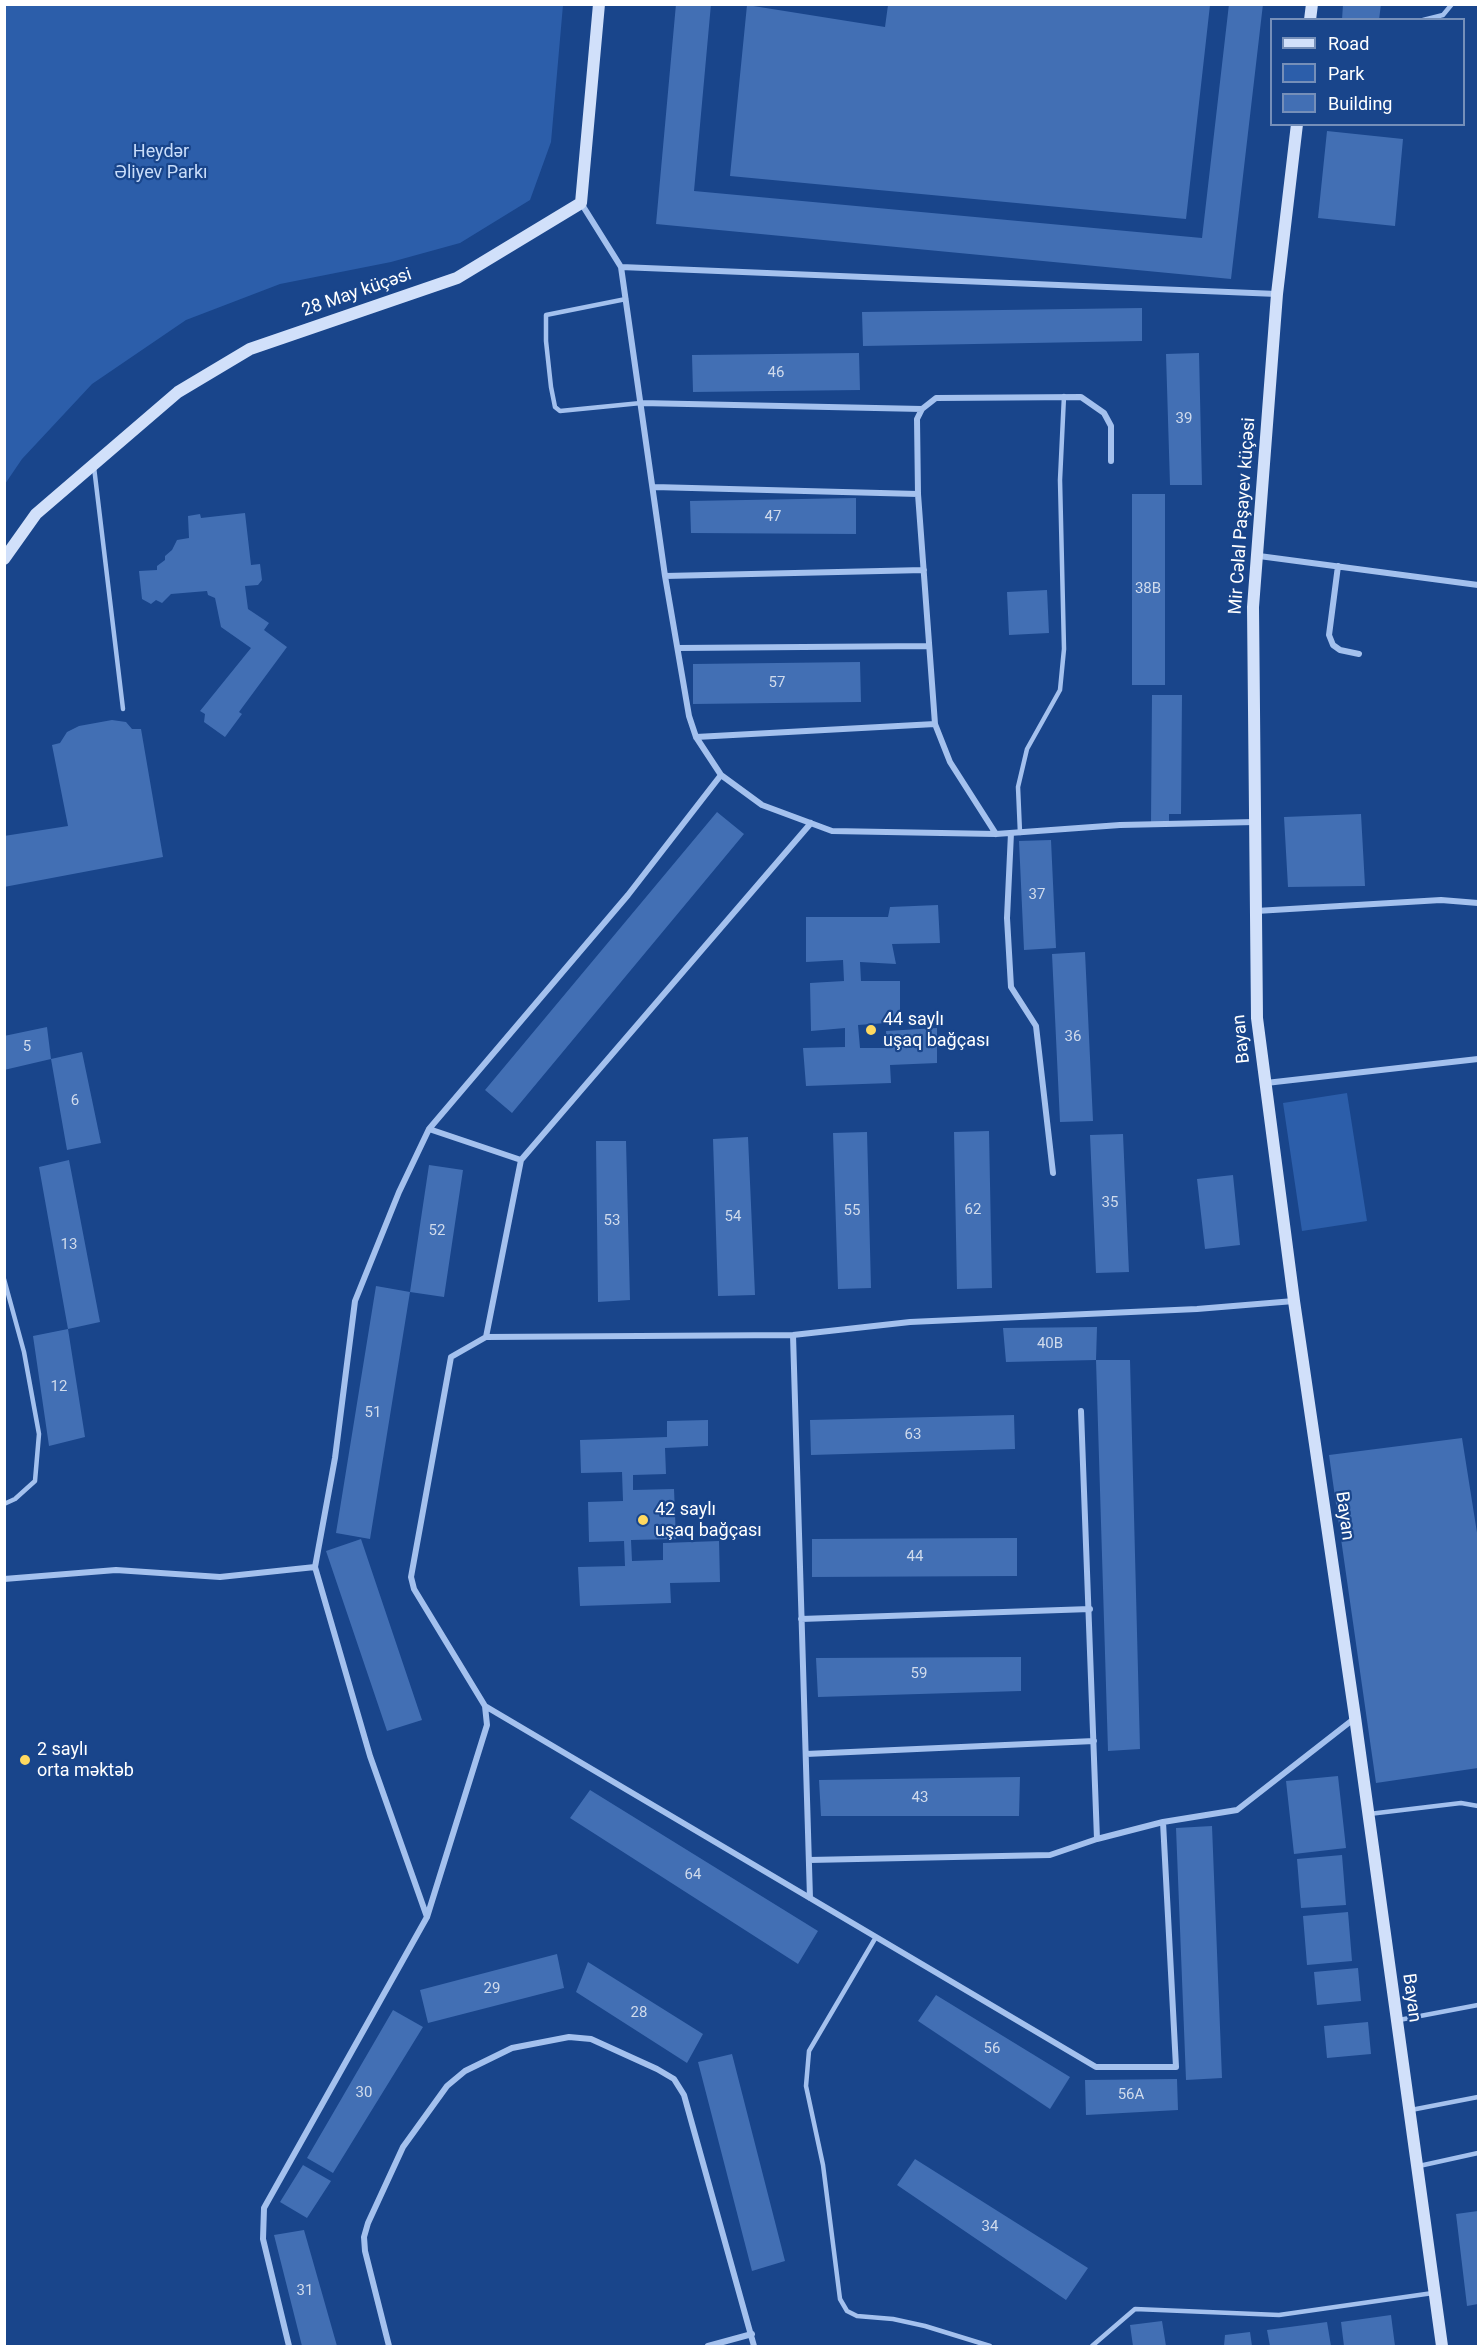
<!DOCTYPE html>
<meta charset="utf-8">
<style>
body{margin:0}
#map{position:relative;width:1483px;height:2351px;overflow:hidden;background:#19458b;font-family:Roboto,sans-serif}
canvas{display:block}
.frame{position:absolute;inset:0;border:6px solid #fff;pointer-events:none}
.legend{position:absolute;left:1270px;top:18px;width:195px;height:108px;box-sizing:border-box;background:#19458b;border:2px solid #758fb9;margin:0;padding:8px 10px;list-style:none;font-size:18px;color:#fff}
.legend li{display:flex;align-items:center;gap:12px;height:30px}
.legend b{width:30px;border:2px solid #758fb9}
</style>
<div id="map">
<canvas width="1483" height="2351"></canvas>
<div class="frame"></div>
<ul class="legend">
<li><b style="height:8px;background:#d1e0fa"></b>Road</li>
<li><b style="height:16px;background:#2c5eaa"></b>Park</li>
<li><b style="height:16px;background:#426fb4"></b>Building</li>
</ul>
</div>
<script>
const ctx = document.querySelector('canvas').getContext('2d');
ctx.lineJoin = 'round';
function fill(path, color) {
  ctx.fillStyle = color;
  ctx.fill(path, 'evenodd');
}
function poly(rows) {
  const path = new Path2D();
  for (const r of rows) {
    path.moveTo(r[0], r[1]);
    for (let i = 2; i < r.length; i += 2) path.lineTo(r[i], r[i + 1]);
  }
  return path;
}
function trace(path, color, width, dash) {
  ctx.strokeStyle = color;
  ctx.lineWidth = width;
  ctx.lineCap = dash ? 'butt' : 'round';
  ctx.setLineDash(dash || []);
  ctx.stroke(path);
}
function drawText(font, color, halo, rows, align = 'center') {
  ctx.font = font + ' Roboto,sans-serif';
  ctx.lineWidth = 4.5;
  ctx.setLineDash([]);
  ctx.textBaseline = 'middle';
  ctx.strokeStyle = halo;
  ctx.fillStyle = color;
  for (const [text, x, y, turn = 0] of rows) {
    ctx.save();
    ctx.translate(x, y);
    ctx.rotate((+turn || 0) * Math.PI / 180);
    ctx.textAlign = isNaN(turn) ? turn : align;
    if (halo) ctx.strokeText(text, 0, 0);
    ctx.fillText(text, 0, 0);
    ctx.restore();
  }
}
fill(poly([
 [5,4,563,5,551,142,530,200,460,243,391,262,280,284,186,320,92,384,22,459,5,484],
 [1347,1093,1367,1221,1302,1231,1283,1103]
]), '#2c5eaa');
fill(poly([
 [676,4,711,4,694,191,1202,238,1229,4,1263,4,1231,279,656,224],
 [1343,4,1381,4,1379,20,1342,20],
 [747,5,885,27,888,5,1210,5,1186,219,730,176],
 [1327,131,1403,139,1395,226,1318,218],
 [1142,308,1142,341,863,346,862,312],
 [859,353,860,390,693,392,692,355],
 [1199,353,1202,485,1170,485,1166,354],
 [1132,494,1165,494,1165,685,1132,685],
 [856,498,856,534,691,533,690,501],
 [245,513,251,565,260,564,262,580,258,585,245,586,248,609,269,623,264,630,287,647,239,712,242,714,225,737,204,722,205,714,200,711,251,648,221,627,215,598,208,595,207,591,171,594,162,603,156,600,151,604,142,599,139,571,157,570,157,566,165,560,165,556,172,550,177,540,189,538,188,516,200,514,201,518],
 [1047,590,1049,633,1009,635,1007,592],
 [860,662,861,702,693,704,693,664],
 [1152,695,1182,695,1181,814,1169,814,1169,823,1151,823],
 [112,720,126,722,132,729,141,729,163,857,4,887,4,836,68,826,52,745,60,743,67,732,79,726],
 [717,812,744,834,512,1113,485,1090],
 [1361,814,1365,886,1288,887,1284,817],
 [1051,840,1056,948,1024,950,1019,841],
 [938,905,940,943,892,944,896,964,860,962,861,981,900,981,900,1022,858,1025,860,1048,887,1048,886,1031,937,1028,937,1063,890,1065,891,1083,806,1086,803,1048,845,1047,845,1028,811,1031,810,983,844,981,843,960,806,962,806,917,888,917,890,907],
 [1085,952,1093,1121,1060,1122,1052,954],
 [47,1027,51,1059,4,1070,4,1036],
 [82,1052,101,1143,67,1150,51,1059],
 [989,1131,992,1288,957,1289,954,1132],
 [867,1132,871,1288,838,1289,833,1133],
 [1123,1134,1129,1272,1096,1273,1090,1135],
 [748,1137,755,1295,718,1296,713,1139],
 [596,1141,626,1141,630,1300,598,1302],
 [69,1160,100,1322,68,1329,39,1167],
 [429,1165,463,1170,444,1297,410,1292],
 [1233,1175,1240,1245,1205,1249,1197,1179],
 [376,1286,410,1292,370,1539,336,1533],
 [1097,1327,1096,1360,1130,1360,1140,1749,1108,1751,1096,1360,1006,1362,1003,1328],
 [68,1329,85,1437,49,1446,33,1336],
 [1014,1415,1015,1449,811,1455,810,1420],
 [708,1420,708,1446,665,1448,666,1474,633,1475,633,1490,674,1489,676,1539,631,1540,632,1561,663,1560,663,1543,719,1541,720,1582,670,1583,671,1603,580,1606,578,1567,625,1566,624,1541,589,1542,588,1502,623,1501,622,1472,581,1473,580,1440,667,1437,667,1421],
 [1462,1438,1478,1539,1478,1768,1376,1783,1329,1455],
 [1017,1538,1017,1576,812,1577,812,1539],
 [361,1539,422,1720,387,1731,326,1551],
 [1021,1657,1021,1691,818,1697,816,1658],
 [1338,1776,1346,1848,1294,1854,1286,1781],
 [1020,1777,1019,1816,821,1816,819,1780],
 [590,1790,818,1931,798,1964,570,1818],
 [1212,1826,1222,2078,1186,2080,1176,1828],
 [1342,1855,1346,1905,1301,1908,1297,1859],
 [1348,1912,1352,1961,1307,1965,1303,1916],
 [557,1954,564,1988,428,2023,420,1990],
 [588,1962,703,2034,687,2063,576,1992],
 [1358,1968,1361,2001,1317,2005,1314,1972],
 [936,1995,1070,2077,1050,2109,918,2021],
 [393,2010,423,2027,333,2173,307,2158],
 [1368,2022,1371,2054,1327,2058,1324,2026],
 [732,2054,785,2261,752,2271,698,2062],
 [1177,2079,1178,2110,1086,2115,1085,2080],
 [915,2159,1088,2268,1066,2300,897,2185],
 [303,2165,331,2181,307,2218,280,2202],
 [1478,2211,1478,2304,1467,2306,1456,2214],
 [304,2230,337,2346,302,2346,274,2235],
 [1391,2315,1395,2346,1344,2346,1341,2322],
 [1162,2321,1166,2346,1133,2346,1130,2325],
 [1327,2322,1331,2346,1270,2346,1267,2330],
 [1250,2332,1252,2346,1224,2346,1225,2335]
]), '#426fb4');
trace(poly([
 [1423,20,1443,15,1452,4],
 [626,299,546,315,546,341,551,387,555,407,560,411,641,403],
 [94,467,123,709],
 [1020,833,1018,787,1027,749,1060,690,1064,649,1060,480,1064,396],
 [4,1279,24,1352,39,1434,35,1481,15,1499,4,1504],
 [1369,1814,1461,1803,1478,1806],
 [876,1937,809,2051,806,2086,823,2165,840,2299,847,2311,857,2316,893,2319,925,2326,990,2346],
 [1399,2020,1478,2005],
 [1411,2110,1478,2097],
 [1419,2166,1478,2153],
 [1092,2346,1135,2309,1279,2315,1433,2293]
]), '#a4c1ee', 4.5);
trace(poly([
 [581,203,621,267,665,576,689,716,696,737,721,775,762,805,832,831,996,834,1120,825,1255,822],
 [621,267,1277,294],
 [641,403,922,409],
 [654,487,918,494],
 [1259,556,1478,585],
 [1338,566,1329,635,1333,645,1340,650,1359,654],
 [665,576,924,570],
 [678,648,929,646],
 [696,737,935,724],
 [1011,833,1007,918,1011,987,1036,1026,1053,1173],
 [996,834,950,762,935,724,918,494,917,419,922,409,936,398,1081,397,1104,413,1111,426,1111,461],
 [1256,911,1441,900,1478,903],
 [1266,1083,1478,1059],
 [429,1129,521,1160],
 [793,1335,810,1898],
 [486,1337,521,1160,811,823],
 [1081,1411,1097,1839,1163,1822,1237,1810,1355,1718],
 [4,1579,116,1570,220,1577,315,1567],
 [801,1619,1090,1609],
 [485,1706,1096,2067,1176,2067,1163,1822],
 [806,1754,1094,1741],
 [809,1860,1050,1855,1097,1839],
 [427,1917,370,1756,315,1567,335,1458,355,1301,399,1192,429,1129,628,895,721,775],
 [289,2346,263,2239,264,2208,427,1917,487,1725,485,1706,414,1589,411,1577,451,1357,486,1337,793,1335,910,1322,1197,1309,1294,1301],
 [389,2346,365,2251,364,2237,368,2223,403,2147,447,2086,465,2071,512,2048,569,2037,591,2039,657,2069,674,2079,684,2095,754,2346],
 [708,2346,752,2334]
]), '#a4c1ee', 6);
trace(poly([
 [1310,20,1312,4],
 [1297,124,1277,294,1253,607,1257,1018,1294,1301,1355,1717,1442,2346],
 [4,559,36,514,178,392,250,349,457,278,581,203,599,4]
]), '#d1e0fa', 12);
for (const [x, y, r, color] of [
 [871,1030,6,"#ffd960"],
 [643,1520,6,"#ffd960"],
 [25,1760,6,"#ffd960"]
]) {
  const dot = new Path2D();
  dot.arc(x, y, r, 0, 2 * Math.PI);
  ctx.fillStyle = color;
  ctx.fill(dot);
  trace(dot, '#19458b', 2);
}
drawText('15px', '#d0dbec', null, [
 ["46",776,373],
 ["39",1184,419],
 ["47",773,517],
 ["38B",1148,589],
 ["57",777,683],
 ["37",1037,895],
 ["36",1073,1037],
 ["5",27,1047],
 ["6",75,1101],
 ["35",1110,1203],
 ["62",973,1210],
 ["55",852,1211],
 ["54",733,1217],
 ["53",612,1221],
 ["52",437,1231],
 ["13",69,1245],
 ["40B",1050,1344],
 ["12",59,1387],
 ["51",373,1413],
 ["63",913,1435],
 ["44",915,1557],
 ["59",919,1674],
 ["43",920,1798],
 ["64",693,1875],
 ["29",492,1989],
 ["28",639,2013],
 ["56",992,2049],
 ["30",364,2093],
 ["56A",1131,2095],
 ["34",990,2227],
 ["31",305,2291]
]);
drawText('18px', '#c9ddfa', '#19458b', [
 ["Heydər",161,152],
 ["Əliyev Parkı",161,173]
]);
drawText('18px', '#fff', '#19458b', [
 ["28 May küçəsi",357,293,-19],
 ["Mir Cəlal Paşayev küçəsi",1243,516,-86],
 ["Bayan",1242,1039,-96],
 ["Bayan",1344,1516,82],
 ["Bayan",1411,1998,82]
]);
drawText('18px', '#fff', '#19458b', [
 ["44 saylı",883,1020],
 ["uşaq bağçası",883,1041],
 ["42 saylı",655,1510],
 ["uşaq bağçası",655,1531],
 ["2 saylı",37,1750],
 ["orta məktəb",37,1771]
], 'left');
</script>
